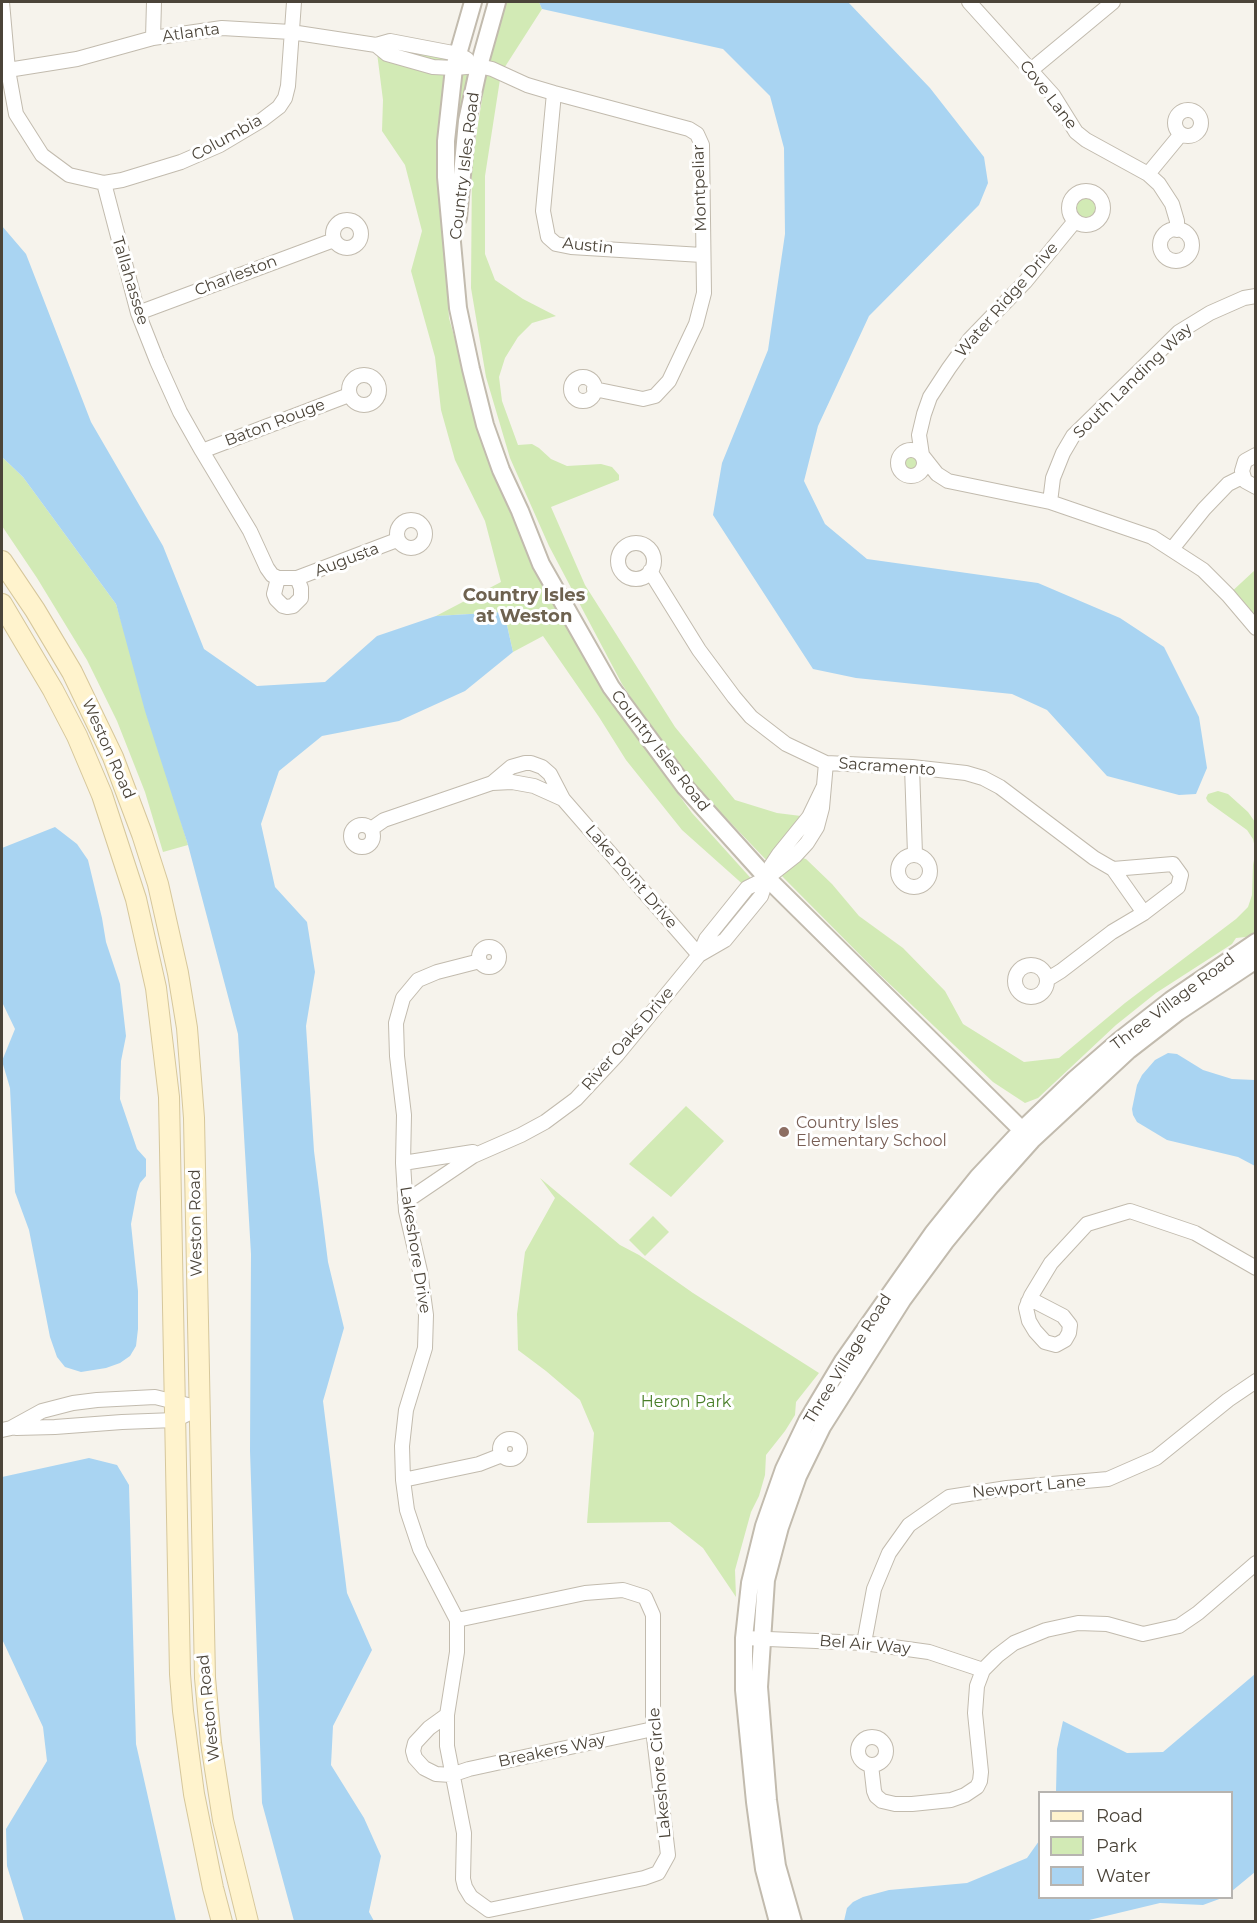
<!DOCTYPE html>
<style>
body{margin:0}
#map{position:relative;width:1257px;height:1923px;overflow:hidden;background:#f6f3ec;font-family:Montserrat,sans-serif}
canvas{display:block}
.frame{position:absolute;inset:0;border:3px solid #4b4439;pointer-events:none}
.legend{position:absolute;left:1038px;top:1791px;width:195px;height:108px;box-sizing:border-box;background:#fff;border:2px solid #b7b4b0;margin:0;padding:8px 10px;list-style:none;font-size:18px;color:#4b4439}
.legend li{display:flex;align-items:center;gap:12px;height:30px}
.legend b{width:30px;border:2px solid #b7b4b0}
</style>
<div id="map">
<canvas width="1257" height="1923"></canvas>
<div class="frame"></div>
<ul class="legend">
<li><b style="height:8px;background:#fff3cd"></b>Road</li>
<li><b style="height:16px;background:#d2eab5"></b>Park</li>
<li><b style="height:16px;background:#a9d4f2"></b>Water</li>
</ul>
</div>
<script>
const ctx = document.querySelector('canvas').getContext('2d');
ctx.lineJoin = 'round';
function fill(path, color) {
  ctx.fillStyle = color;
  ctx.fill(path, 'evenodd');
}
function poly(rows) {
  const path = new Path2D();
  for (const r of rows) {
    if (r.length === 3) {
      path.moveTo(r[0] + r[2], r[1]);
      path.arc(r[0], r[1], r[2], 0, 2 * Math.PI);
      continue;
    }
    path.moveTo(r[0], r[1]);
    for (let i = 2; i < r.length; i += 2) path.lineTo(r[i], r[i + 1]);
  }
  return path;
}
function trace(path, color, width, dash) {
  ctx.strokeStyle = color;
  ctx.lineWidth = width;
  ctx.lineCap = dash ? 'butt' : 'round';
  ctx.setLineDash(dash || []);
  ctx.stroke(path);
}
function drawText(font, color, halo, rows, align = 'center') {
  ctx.font = font + ' Montserrat,sans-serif';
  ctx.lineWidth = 6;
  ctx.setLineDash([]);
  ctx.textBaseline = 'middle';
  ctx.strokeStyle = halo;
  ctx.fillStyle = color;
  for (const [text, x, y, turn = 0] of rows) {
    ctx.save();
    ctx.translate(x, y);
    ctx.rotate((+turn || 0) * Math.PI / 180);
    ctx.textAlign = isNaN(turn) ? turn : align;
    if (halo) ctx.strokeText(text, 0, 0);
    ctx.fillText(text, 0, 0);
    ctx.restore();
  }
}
fill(poly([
 [503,2,539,2,542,9,501,73,485,176,485,254,495,280,523,299,556,316,532,323,518,337,505,358,499,377,502,401,518,445,532,444,539,448,551,459,567,466,601,464,612,467,619,475,619,480,551,507,585,585,675,727,735,800,777,813,809,817,817,812,796,856,806,859,832,884,859,916,903,948,945,991,963,1024,1024,1062,1059,1058,1125,1003,1236,919,1248,907,1252,895,1253,865,1255,854,1255,936,1236,938,1232,944,1156,993,1116,1025,1038,1098,1025,1103,993,1082,877,972,771,865,705,796,661,744,622,684,549,546,510,458,486,377,471,288,472,162,487,68],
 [390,41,479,66,444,226,449,318,491,468,531,561,571,634,620,714,692,813,756,884,747,888,682,830,626,760,599,717,543,636,513,652,504,612,436,616,501,582,485,521,455,460,441,410,435,357,411,271,422,231,405,165,382,131,383,100,376,45],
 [1086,208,17],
 [911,464,13],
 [2,457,23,477,116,604,188,845,163,852,145,792,117,721,87,660,37,578,2,526],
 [1255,570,1255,628,1228,595],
 [1218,791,1228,794,1248,812,1255,822,1255,848,1253,839,1247,830,1208,802,1206,798,1208,794],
 [686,1106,724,1141,671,1197,629,1164],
 [540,1178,620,1245,639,1255,693,1293,819,1373,796,1402,795,1415,785,1431,766,1455,765,1475,759,1496,751,1512,735,1570,736,1597,703,1548,670,1522,587,1523,594,1433,580,1400,546,1371,518,1350,517,1314,525,1252,555,1198],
 [653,1216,669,1232,645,1256,629,1240]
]), '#d2eab5');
fill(poly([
 [539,2,848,2,930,88,984,157,988,183,979,205,869,316,818,426,804,481,825,524,867,559,1038,583,1120,618,1164,647,1199,717,1207,768,1196,794,1179,795,1107,776,1047,710,1012,694,856,678,813,669,713,515,722,463,768,350,785,234,784,148,770,96,723,49,542,9],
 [2,226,26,254,91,422,163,546,204,649,257,686,325,682,377,636,436,616,504,612,513,652,465,691,399,721,322,736,279,771,261,824,275,887,307,922,315,972,306,1026,314,1151,328,1262,344,1328,323,1401,347,1593,372,1650,333,1726,331,1765,364,1818,381,1856,369,1912,374,1921,294,1921,262,1803,250,1451,251,1254,238,1034,188,845,145,711,116,604,23,477,2,457],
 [55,827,77,844,88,860,102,918,106,942,120,984,126,1036,121,1061,120,1099,137,1149,146,1159,146,1176,140,1183,137,1192,131,1224,138,1291,138,1329,136,1346,130,1356,120,1363,106,1368,81,1372,65,1367,57,1357,50,1337,29,1230,15,1192,10,1088,2,1061,15,1029,2,1002,2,848],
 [1168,1053,1177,1054,1203,1070,1232,1079,1255,1080,1255,1166,1238,1157,1167,1140,1137,1122,1133,1115,1132,1109,1137,1085,1142,1075,1155,1060],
 [89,1458,117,1465,129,1485,136,1744,176,1921,24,1921,7,1866,6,1829,47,1761,43,1727,2,1639,2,1477],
 [1255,1674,1255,1872,1232,1891,1232,1792,1056,1792,1057,1749,1063,1721,1127,1753,1163,1752],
 [1039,1841,1040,1898,1222,1898,1203,1905,1160,1903,1085,1921,844,1921,847,1908,853,1902,863,1897,889,1890,967,1883,1027,1858]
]), '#a9d4f2');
const minor = poly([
 [2,2,8,70,16,114,42,155,69,175,104,183,122,180,181,162,220,145,262,120,279,107,285,98,288,86,294,2],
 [969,2,1053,95,1076,132,1086,140,1148,174,1159,184,1172,204,1177,221,1177,230],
 [153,38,154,2],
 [376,45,387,54,433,67,454,68,479,66,492,69,527,85,554,93,689,129,697,134,702,145,704,293,696,324,669,381,655,396,643,399,594,389],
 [8,70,77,59,153,38,222,28,291,32,376,45,390,41,458,54,467,59],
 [1031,70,1113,2],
 [554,93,543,211,548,237,556,244,571,247,702,255],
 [1188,123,13],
 [1148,174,1181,134],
 [104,183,138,313,157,361,180,412,202,451,250,531,267,568,272,575,278,578,297,578,397,540],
 [1086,208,17],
 [347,234,14],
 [1075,221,1025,282,970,339,949,368,930,397,924,414,919,435,922,455,937,474,948,481,1050,502,1152,537,1203,570,1228,595,1256,628],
 [1176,245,16],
 [138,313,334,240],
 [364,390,15],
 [583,389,12],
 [911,463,13],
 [202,451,349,395],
 [1256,455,1245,461,1242,471,1245,481,1256,487],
 [1050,502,1053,478,1063,453,1073,436,1179,332,1210,313,1244,298,1256,296],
 [411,534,14],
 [636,561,18],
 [1172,549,1204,509,1228,484,1242,477],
 [650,571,699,650,734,697,751,717,786,744,826,763,912,767,966,773,983,778,1000,787,1094,858,1113,869,1144,913,1112,932,1061,971,1048,979],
 [278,578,274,594,276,599,283,606,287,607,293,606,301,598,301,588,297,578],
 [912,767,915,854],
 [492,783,511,767,525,763,531,763,542,767,550,774,563,799],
 [823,788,809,817,779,854,771,866,767,878,795,856,807,843,817,827,822,808,826,763],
 [362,836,11],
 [371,829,384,820,492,783,512,782,534,786,563,799,699,955],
 [914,871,16],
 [1113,869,1173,864,1181,875,1178,887,1144,913],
 [489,957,10],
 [1031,981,16],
 [403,1163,473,1152],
 [405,1202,473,1156,521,1135,545,1122,576,1099,617,1055,699,955,706,939,747,888,767,878,761,896,725,940,699,955],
 [1028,1302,1036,1302,1063,1316,1070,1325,1069,1333,1065,1340,1056,1345,1045,1342,1035,1331,1029,1321,1026,1308,1031,1296,1051,1263,1087,1224,1130,1211,1195,1233,1256,1268],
 [16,1428,55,1427,122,1422,175,1420,200,1408],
 [2,1430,11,1428,42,1411,73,1403,97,1400,155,1397,200,1408],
 [510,1449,10],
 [403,1480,479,1464,502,1455],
 [457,1620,585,1593,623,1590,645,1597,653,1615,653,1729,668,1855,658,1873,644,1878,489,1910,471,1897,465,1887,463,1879,464,1833,447,1746,447,1715,457,1652,457,1620,420,1549,407,1510,403,1480,402,1446,406,1410,425,1348,426,1315,420,1271,406,1211,403,1163,404,1115,397,1056,396,1023,403,998,418,980,437,972,480,961],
 [744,1638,864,1643,929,1652,983,1670],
 [864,1643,874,1589,889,1553,909,1525,949,1497,1007,1488,1108,1479,1156,1458,1228,1400,1256,1381],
 [447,1715,429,1728,415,1743,413,1751,415,1758,424,1768,436,1774,451,1775,469,1769,653,1729],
 [872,1751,14],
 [871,1765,874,1791,876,1796,882,1801,895,1804,912,1804,951,1800,965,1795,977,1787,980,1781,981,1772,975,1713,977,1686,983,1670,997,1656,1014,1643,1046,1630,1078,1623,1107,1624,1143,1634,1179,1626,1198,1613,1256,1563]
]);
const tertiary = poly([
 [473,2,454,68,446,141,446,177,458,308,471,369,485,425,501,470,520,511,541,564,611,687,685,787,767,878,1032,1140],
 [458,218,467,121,479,66,497,2],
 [778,1922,764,1869,755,1802,744,1690,744,1638,750,1583,764,1526,784,1469,807,1421,843,1361,933,1233,978,1177,1022,1130,1075,1079,1120,1040,1171,1000,1256,942],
 [793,1922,777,1866,768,1800,759,1687,766,1580,780,1527,798,1476,822,1427,903,1299,945,1242,991,1186,1032,1140,1129,1050,1178,1012,1256,960]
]);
const secondary = poly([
 [2,561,35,610,72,672,113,757,142,834,158,884,178,973,187,1028,194,1118,205,1678,211,1743,223,1820,248,1922],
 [2,604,53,690,77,736,102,795,136,899,156,988,169,1097,180,1674,183,1711,194,1794,213,1888,222,1922]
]);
trace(minor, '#c2bbae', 16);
trace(tertiary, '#c2bbae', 20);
trace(secondary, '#d6c79b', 22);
trace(minor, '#fff', 14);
trace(tertiary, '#fff', 16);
trace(secondary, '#fff3cd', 20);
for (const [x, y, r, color] of [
 [784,1132,6,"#8d6e63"]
]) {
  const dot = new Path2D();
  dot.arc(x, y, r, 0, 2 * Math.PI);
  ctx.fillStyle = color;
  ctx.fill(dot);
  trace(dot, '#fff', 2);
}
drawText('16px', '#4b4439', '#fff', [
 ["Atlanta",191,33,-8],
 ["Cove Lane",1048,95,52],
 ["Columbia",227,138,-29],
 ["Country Isles Road",465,166,-83],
 ["Montpeliar",700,188,-92],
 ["Austin",588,246,6],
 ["Charleston",236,276,-21],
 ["Tallahassee",130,281,73],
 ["Water Ridge Drive",1007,300,-49],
 ["South Landing Way",1133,381,-44],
 ["Baton Rouge",275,423,-21],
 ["Augusta",347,560,-21],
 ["Weston Road",108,749,66],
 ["Country Isles Road",660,751,52],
 ["Sacramento",887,767,4],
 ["Lake Point Drive",631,877,49],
 ["Three Village Road",1173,1002,-37],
 ["River Oaks Drive",628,1039,-49],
 ["Weston Road",196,1223,-91],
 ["Lakeshore Drive",415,1250,81],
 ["Three Village Road",848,1359,-58],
 ["Newport Lane",1029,1487,-6],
 ["Bel Air Way",865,1645,5],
 ["Weston Road",209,1708,-96],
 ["Breakers Way",552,1751,-12],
 ["Lakeshore Circle",660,1773,-95]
]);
drawText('16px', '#785e54', '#fff', [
 ["Country Isles",796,1123],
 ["Elementary School",796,1141]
], 'left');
drawText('16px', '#4a7f2a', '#fff', [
 ["Heron Park",686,1402]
]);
drawText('bold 18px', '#6e6250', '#fff', [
 ["Country Isles",524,596],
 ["at Weston",524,617]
]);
</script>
